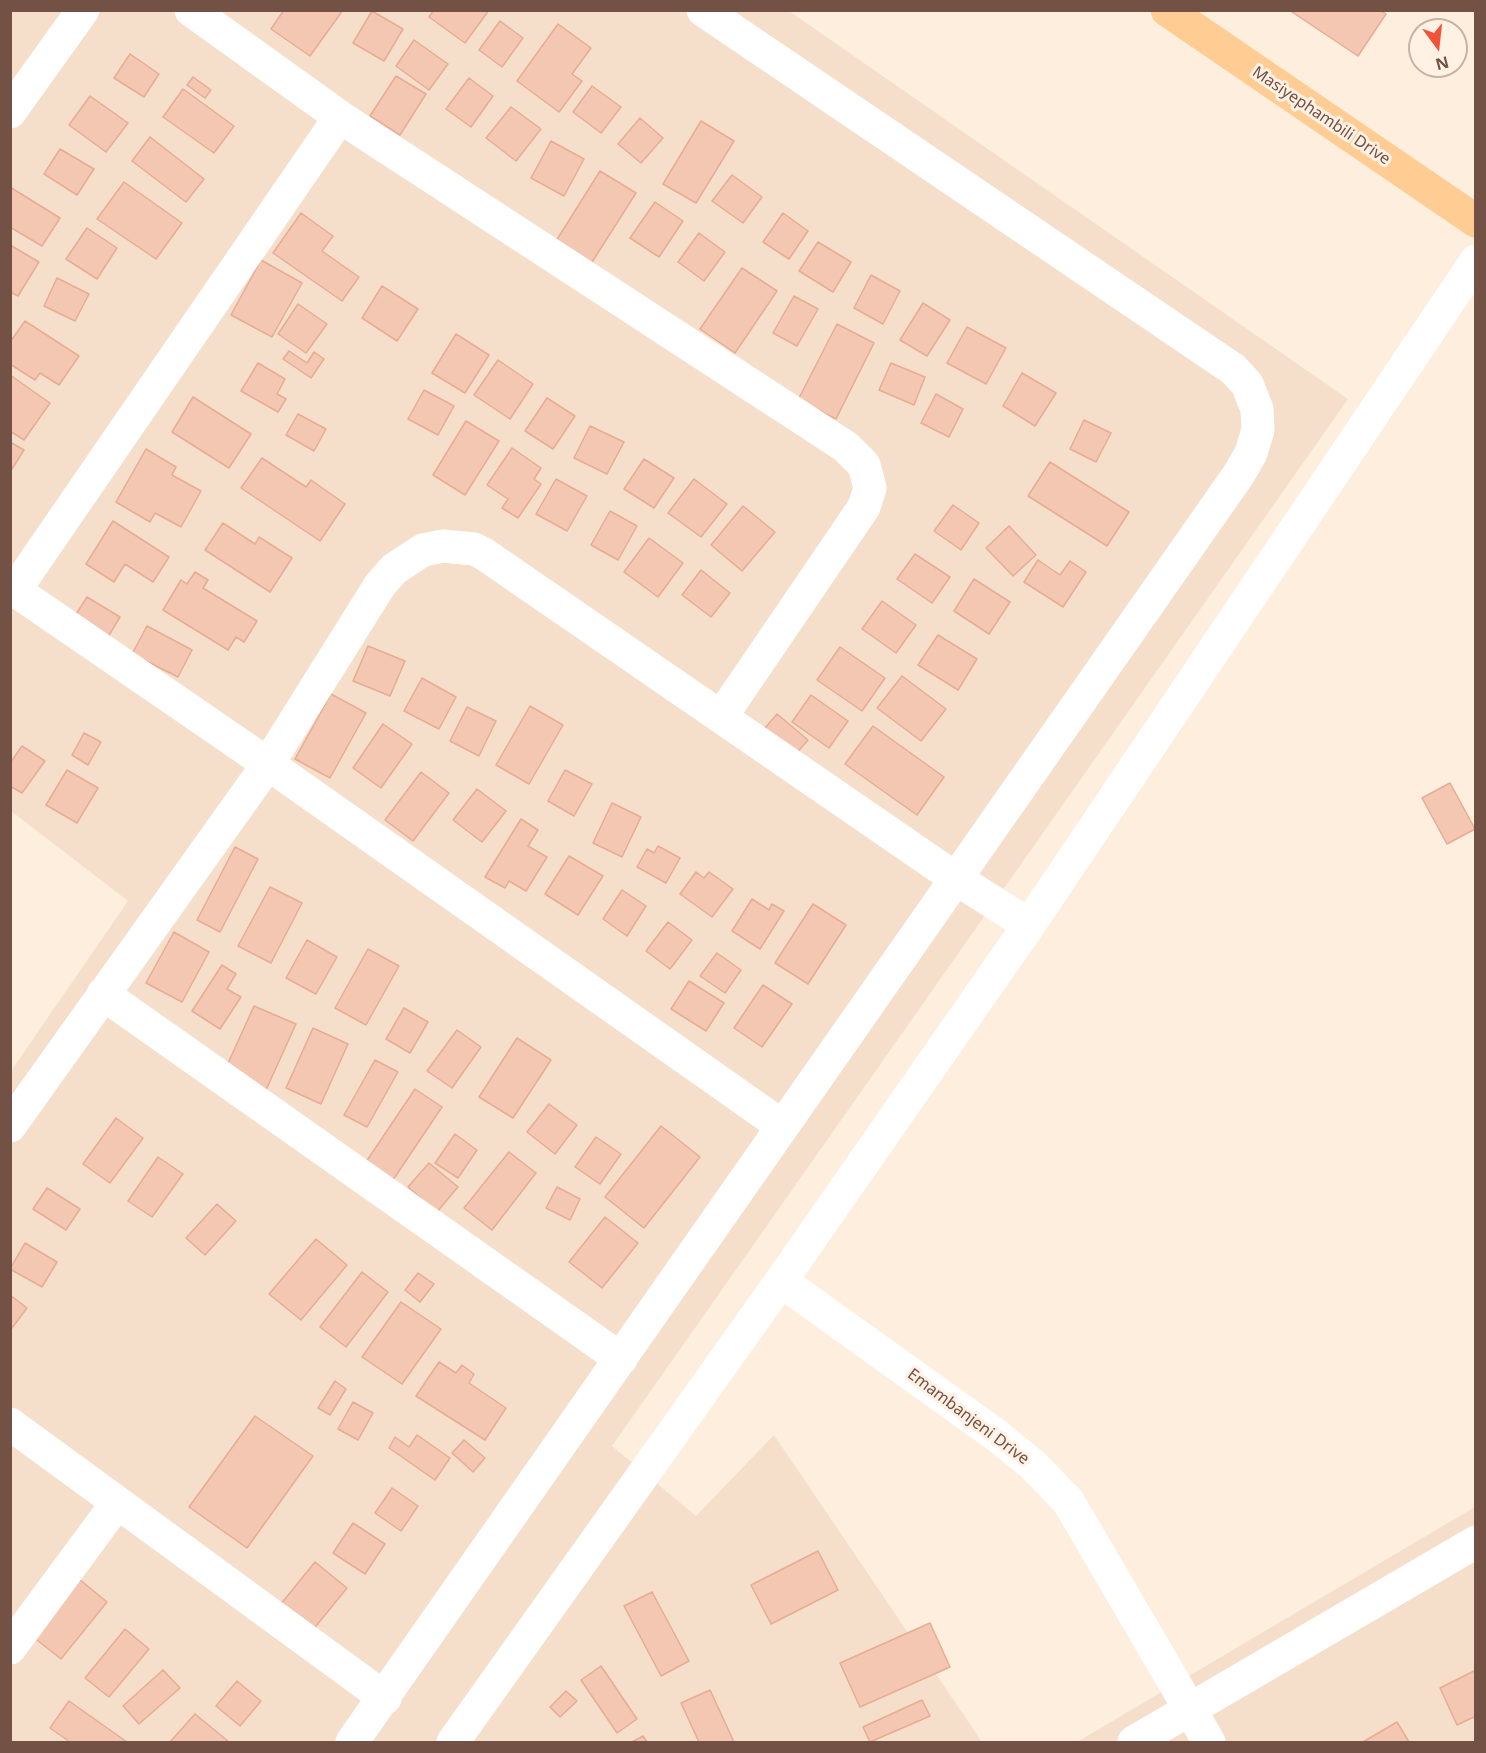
<!DOCTYPE html>
<style>
body{margin:0}
#map{position:relative;width:1486px;height:1753px;overflow:hidden;background:#fdeedd;font-family:"Noto Sans",sans-serif}
canvas{display:block}
.frame{position:absolute;inset:0;border:12px solid #745145;pointer-events:none}
.north{position:absolute;left:1408px;top:18px;width:60px;height:60px;box-sizing:border-box;background:#fff2e5;border:2px solid #c7b2a5;border-radius:50%;rotate:165deg;font-size:16px;font-weight:700;line-height:24px;text-align:center;color:#745145}
.north::after{content:'';display:block;margin:auto;width:21px;height:27px;background:#f0523a;clip-path:polygon(50% 0,100% 100%,50% 72%,0 100%)}
</style>
<div id="map">
<canvas width="1486" height="1753"></canvas>
<div class="frame"></div>
<div class="north">N</div>
</div>
<script>
const ctx = document.querySelector('canvas').getContext('2d');
ctx.lineJoin = 'round';
function fill(path, color) {
  ctx.fillStyle = color;
  ctx.fill(path, 'evenodd');
}
function poly(rows) {
  const path = new Path2D();
  for (const r of rows) {
    path.moveTo(r[0], r[1]);
    for (let i = 2; i < r.length; i += 2) path.lineTo(r[i], r[i + 1]);
  }
  return path;
}
function trace(path, color, width, dash) {
  ctx.strokeStyle = color;
  ctx.lineWidth = width;
  ctx.lineCap = dash ? 'butt' : 'round';
  ctx.setLineDash(dash || []);
  ctx.stroke(path);
}
function drawText(font, color, halo, rows, align = 'center') {
  ctx.font = font + ' "Noto Sans",sans-serif';
  ctx.lineWidth = 6;
  ctx.setLineDash([]);
  ctx.textBaseline = 'middle';
  ctx.strokeStyle = halo;
  ctx.fillStyle = color;
  for (const [text, x, y, turn = 0] of rows) {
    ctx.save();
    ctx.translate(x, y);
    ctx.rotate((+turn || 0) * Math.PI / 180);
    ctx.textAlign = isNaN(turn) ? turn : align;
    if (halo) ctx.strokeText(text, 0, 0);
    ctx.fillText(text, 0, 0);
    ctx.restore();
  }
}
fill(poly([
 [11,11,789,11,1348,399,612,1446,696,1516,774,1435,982,1742,11,1742,11,1071,128,901,11,811],
 [1475,1507,1475,1742,1077,1742]
]), '#f5dfcb');
const building = poly([
 [284,10,343,10,310,56,271,29,284,10],
 [434,10,489,10,465,43,429,17,434,10],
 [1289,10,1380,10,1386,14,1358,56,1289,10],
 [372,11,403,29,384,61,353,43,372,11],
 [500,21,523,38,502,67,479,50,500,21],
 [558,24,591,48,572,74,582,81,559,112,517,81,558,24],
 [414,40,448,64,429,90,396,66,414,40],
 [130,54,159,74,144,97,114,78,130,54],
 [396,76,426,94,400,135,370,116,396,76],
 [193,77,211,90,205,98,187,85,193,77],
 [469,78,493,96,471,127,446,109,469,78],
 [592,86,621,107,601,133,573,112,592,86],
 [183,89,234,126,214,153,163,117,183,89],
 [90,96,128,123,106,152,69,125,90,96],
 [511,107,541,129,516,161,486,138,511,107],
 [640,118,663,138,641,163,618,144,640,118],
 [701,121,734,141,696,203,663,184,701,121],
 [150,137,204,179,186,202,132,161,150,137],
 [551,141,584,159,564,196,531,178,551,141],
 [60,149,94,169,77,195,44,174,60,149],
 [600,171,636,193,587,270,551,249,600,171],
 [732,175,762,197,743,223,712,201,732,175],
 [124,182,182,223,156,259,97,219,124,182],
 [10,187,60,218,42,246,10,227,10,187],
 [655,202,683,221,659,257,630,238,655,202],
 [301,213,333,236,322,251,359,277,342,301,273,253,301,213],
 [783,213,808,231,789,259,763,242,783,213],
 [87,228,117,248,97,279,66,259,87,228],
 [699,233,725,252,704,281,678,262,699,233],
 [818,242,851,262,833,292,799,271,818,242],
 [10,245,39,262,18,296,10,292,10,245],
 [261,260,302,283,272,337,231,315,261,260],
 [742,268,777,291,735,353,700,329,742,268],
 [871,275,900,291,883,324,854,308,871,275],
 [57,278,89,294,75,321,44,306,57,278],
 [382,286,418,309,397,341,362,318,382,286],
 [794,296,818,309,797,346,773,333,794,296],
 [923,303,950,320,927,356,900,340,923,303],
 [298,304,327,324,306,353,278,334,298,304],
 [25,321,79,356,59,385,40,373,35,380,10,364,10,342,25,321],
 [837,324,874,343,836,419,798,400,837,324],
 [967,327,1006,348,986,384,947,363,967,327],
 [456,334,489,355,465,393,432,373,456,334],
 [289,351,307,363,314,352,324,359,311,378,283,359,289,351],
 [498,360,533,384,510,419,474,395,498,360],
 [258,363,285,379,277,394,286,399,278,412,241,391,258,363],
 [891,363,925,377,914,405,879,390,891,363],
 [1022,373,1056,393,1035,426,1003,406,1022,373],
 [10,375,50,403,24,440,10,431,10,375],
 [424,390,454,406,438,435,408,419,424,390],
 [936,394,963,409,949,437,921,423,936,394],
 [193,397,251,434,229,468,172,432,193,397],
 [547,398,575,416,553,449,525,431,547,398],
 [298,414,326,429,314,451,286,435,298,414],
 [1084,420,1111,433,1096,462,1070,449,1084,420],
 [466,421,499,441,465,495,433,475,466,421],
 [590,426,624,442,607,474,574,458,590,426],
 [10,442,24,450,10,472,10,442],
 [512,448,541,468,534,479,541,484,518,518,502,508,508,499,487,485,512,448],
 [146,449,176,467,172,475,201,491,181,527,155,513,150,522,116,502,146,449],
 [262,458,306,487,311,480,345,504,320,541,241,488,262,458],
 [644,459,674,478,654,508,624,489,644,459],
 [1050,462,1129,512,1107,546,1028,496,1050,462],
 [556,479,587,496,567,531,536,514,556,479],
 [694,479,727,504,701,537,668,513,694,479],
 [953,505,979,523,961,550,934,531,953,505],
 [743,506,775,532,742,571,711,545,743,506],
 [610,511,637,526,618,560,591,545,610,511],
 [113,521,169,557,153,582,125,564,114,582,86,564,113,521],
 [223,523,255,544,259,537,292,558,270,592,205,550,223,523],
 [1009,526,1036,555,1013,576,986,548,1009,526],
 [649,538,683,563,658,597,624,572,649,538],
 [915,554,950,577,932,603,897,579,915,554],
 [1038,560,1060,575,1070,561,1086,572,1063,607,1024,582,1038,560],
 [701,570,730,593,711,617,682,595,701,570],
 [195,572,208,580,203,588,257,621,244,642,236,637,228,650,163,610,181,580,187,584,195,572],
 [974,579,1010,602,989,634,954,611,974,579],
 [87,597,120,617,105,642,71,622,87,597],
 [882,601,916,625,896,653,862,629,882,601],
 [147,626,192,650,178,677,132,654,147,626],
 [938,635,977,659,958,690,918,665,938,635],
 [368,646,405,661,390,696,353,681,368,646],
 [840,647,885,678,862,711,817,680,840,647],
 [902,676,946,709,921,741,877,708,902,676],
 [422,678,456,697,439,729,404,711,422,678],
 [331,694,366,713,330,778,295,759,331,694],
 [811,695,848,721,829,748,792,722,811,695],
 [530,706,563,725,529,784,496,765,530,706],
 [467,707,496,721,479,756,450,741,467,707],
 [777,714,808,740,790,761,759,735,777,714],
 [383,724,412,744,381,788,353,768,383,724],
 [873,726,944,777,917,815,845,764,873,726],
 [84,733,101,742,88,765,72,755,84,733],
 [22,746,45,761,22,793,10,786,10,763,22,746],
 [67,770,98,788,77,823,46,805,67,770],
 [565,770,592,784,574,816,548,801,565,770],
 [421,772,449,793,413,841,385,820,421,772],
 [1450,783,1475,829,1447,844,1422,798,1450,783],
 [477,789,506,811,482,842,453,820,477,789],
 [612,803,641,817,622,857,593,843,612,803],
 [521,819,538,830,528,846,547,857,526,891,509,881,505,888,485,877,521,819],
 [658,846,680,858,666,883,637,867,647,849,654,853,658,846],
 [235,847,258,859,220,932,197,920,235,847],
 [569,856,603,876,578,915,545,894,569,856],
 [696,872,704,878,709,872,733,889,712,917,680,894,696,872],
 [270,887,302,903,271,963,238,946,270,887],
 [622,890,646,906,627,936,603,919,622,890],
 [752,899,769,910,772,904,784,911,760,949,732,931,752,899],
 [813,904,846,925,808,984,775,963,813,904],
 [668,922,692,940,670,969,646,951,668,922],
 [174,932,209,952,182,1002,146,983,174,932],
 [307,940,337,957,316,994,286,978,307,940],
 [368,949,399,966,366,1025,335,1008,368,949],
 [717,953,741,970,725,993,700,976,717,953],
 [222,965,236,974,227,989,241,997,220,1029,192,1011,222,965],
 [689,981,724,1003,706,1031,671,1009,689,981],
 [763,985,792,1004,762,1047,734,1028,763,985],
 [254,1006,296,1024,266,1090,224,1072,254,1006],
 [404,1008,428,1022,410,1053,386,1039,404,1008],
 [313,1028,348,1044,321,1104,286,1088,313,1028],
 [457,1030,481,1047,452,1088,427,1071,457,1030],
 [517,1038,551,1060,513,1118,479,1097,517,1038],
 [375,1060,398,1072,367,1127,344,1115,375,1060],
 [415,1089,442,1107,393,1180,366,1162,415,1089],
 [549,1104,577,1125,555,1154,527,1132,549,1104],
 [116,1118,143,1138,110,1183,83,1164,116,1118],
 [661,1126,700,1157,644,1228,605,1197,661,1126],
 [455,1134,477,1150,458,1178,435,1163,455,1134],
 [596,1137,621,1154,600,1184,575,1167,596,1137],
 [509,1152,536,1173,492,1230,464,1208,509,1152],
 [158,1157,183,1174,152,1217,128,1201,158,1157],
 [429,1163,458,1187,437,1212,408,1187,429,1163],
 [557,1187,580,1199,570,1220,546,1208,557,1187],
 [47,1188,80,1209,66,1230,33,1209,47,1188],
 [217,1204,236,1221,205,1255,186,1238,217,1204],
 [605,1217,638,1243,602,1288,569,1262,605,1217],
 [316,1239,347,1265,301,1320,269,1294,316,1239],
 [25,1243,57,1262,42,1287,10,1269,25,1243],
 [362,1272,388,1292,346,1347,320,1327,362,1272],
 [418,1273,434,1284,420,1302,405,1290,418,1273],
 [10,1295,27,1308,12,1328,10,1327,10,1295],
 [401,1302,441,1329,402,1384,362,1357,401,1302],
 [439,1362,456,1373,462,1365,474,1374,469,1383,506,1408,485,1440,416,1396,439,1362],
 [335,1381,346,1389,330,1415,318,1408,335,1381],
 [353,1402,373,1413,358,1440,338,1429,353,1402],
 [255,1416,313,1456,247,1548,189,1507,255,1416],
 [417,1435,450,1458,435,1480,389,1448,395,1437,409,1447,417,1435],
 [464,1440,485,1458,473,1472,452,1453,464,1440],
 [392,1488,418,1506,401,1531,375,1513,392,1488],
 [353,1523,385,1544,365,1574,333,1553,353,1523],
 [818,1551,838,1590,771,1624,751,1585,818,1551],
 [315,1562,347,1588,312,1631,280,1605,315,1562],
 [79,1579,107,1602,61,1659,32,1636,79,1579],
 [652,1592,689,1661,661,1676,624,1606,652,1592],
 [930,1623,950,1667,860,1707,840,1663,930,1623],
 [125,1629,149,1649,109,1697,85,1678,125,1629],
 [601,1666,637,1719,617,1733,581,1680,601,1666],
 [163,1670,180,1688,139,1724,123,1706,163,1670],
 [1476,1670,1476,1716,1457,1725,1440,1688,1476,1670],
 [237,1681,261,1701,240,1726,216,1706,237,1681],
 [710,1690,734,1742,699,1742,681,1703,710,1690],
 [566,1691,577,1701,560,1717,550,1707,566,1691],
 [922,1700,930,1716,870,1742,863,1727,922,1700],
 [69,1701,127,1742,70,1742,50,1728,69,1701],
 [195,1714,229,1742,170,1742,195,1714],
 [1397,1722,1409,1742,1363,1742,1397,1722],
 [643,1736,647,1742,632,1742,643,1736]
]);
fill(building, '#f4c7b3');
trace(building, '#e8ab93', 1.5);
trace(poly([
 [191,10,340,117,846,447,864,465,870,488,864,507,721,717],
 [10,112,83,10],
 [10,587,268,764,782,1126],
 [15,590,340,117],
 [103,994,621,1359],
 [10,1126,268,764,380,585,394,569,423,550,443,546,474,549,484,554,955,878,1029,925],
 [781,1281,996,1435,1032,1464,1068,1501,1209,1742],
 [10,1424,385,1698],
 [10,1648,117,1503],
 [352,1742,1239,474,1251,453,1258,430,1257,409,1247,384,1233,369,703,10],
 [453,1742,781,1281,1029,925,1476,261],
 [1134,1742,1476,1542]
]), '#fff', 33);
trace(poly([
 [1167,10,1476,221]
]), '#ffcd93', 33);
drawText('16px', '#745145', '#fff2e5', [
 ["Masiyephambili Drive",1321,116,34],
 ["Emambanjeni Drive",968,1417,37]
]);
</script>
